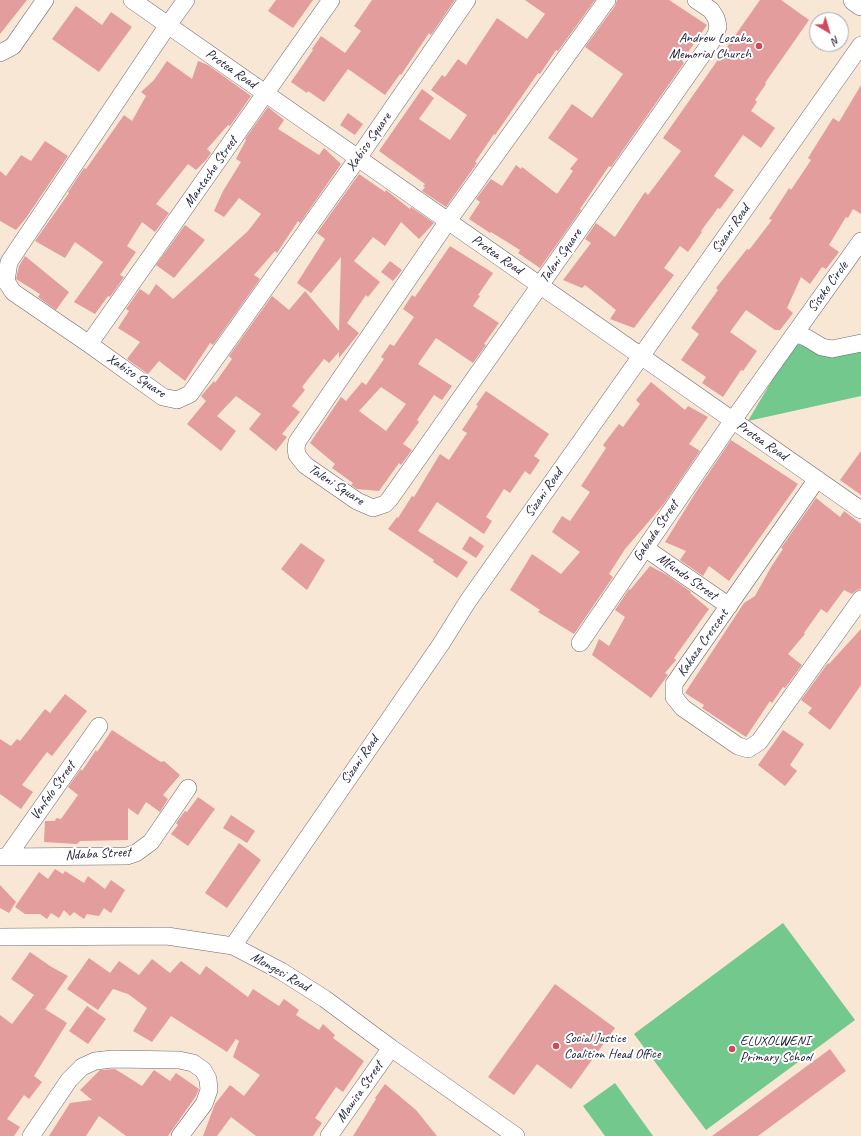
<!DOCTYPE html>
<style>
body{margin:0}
#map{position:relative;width:861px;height:1136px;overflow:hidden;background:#f8e7d4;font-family:Caveat,sans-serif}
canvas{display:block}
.north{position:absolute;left:809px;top:12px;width:40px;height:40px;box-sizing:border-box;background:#fff;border:1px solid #a7a7b1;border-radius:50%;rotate:142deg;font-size:11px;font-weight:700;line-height:16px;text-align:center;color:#22223b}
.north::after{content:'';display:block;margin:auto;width:14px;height:18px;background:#d1495b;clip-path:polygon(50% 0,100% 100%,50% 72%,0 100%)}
</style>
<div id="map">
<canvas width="861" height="1136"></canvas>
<div class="north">N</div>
</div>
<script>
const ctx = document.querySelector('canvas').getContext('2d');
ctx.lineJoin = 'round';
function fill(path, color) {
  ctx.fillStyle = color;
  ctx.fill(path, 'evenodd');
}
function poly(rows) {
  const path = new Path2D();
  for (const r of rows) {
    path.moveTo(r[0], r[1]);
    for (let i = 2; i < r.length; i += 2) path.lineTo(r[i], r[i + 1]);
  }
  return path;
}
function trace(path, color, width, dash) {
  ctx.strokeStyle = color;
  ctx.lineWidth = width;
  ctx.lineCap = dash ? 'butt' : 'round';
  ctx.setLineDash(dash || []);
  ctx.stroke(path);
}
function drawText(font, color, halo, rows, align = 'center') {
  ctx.font = font + ' Caveat,sans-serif';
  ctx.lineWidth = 4;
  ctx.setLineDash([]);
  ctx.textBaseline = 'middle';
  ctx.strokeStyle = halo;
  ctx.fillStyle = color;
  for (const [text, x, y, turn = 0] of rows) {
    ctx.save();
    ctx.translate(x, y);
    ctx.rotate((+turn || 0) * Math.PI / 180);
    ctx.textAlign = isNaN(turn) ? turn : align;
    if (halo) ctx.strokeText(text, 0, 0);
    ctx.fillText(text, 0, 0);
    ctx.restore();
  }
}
fill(poly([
 [794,343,834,355,861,347,861,396,748,421],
 [783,923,855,1020,706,1130,634,1034],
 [615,1083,653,1136,605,1136,583,1106]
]), '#72c88d');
fill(poly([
 [0,0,27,0,0,34],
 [276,0,313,0,293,28,268,11],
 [372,0,455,0,431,35,429,33,401,75,400,74,385,95,348,69,324,102,308,91,307,93,291,82,313,50,312,49,321,36,345,53,361,31,354,26],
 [525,0,595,0,558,51,556,50,540,74,538,73,495,135,494,134,475,162,477,163,446,207,422,191,425,187,423,186,425,184,379,151,422,89,434,98,419,119,450,140,467,115,431,90,442,75,445,77,458,59,466,65,497,18,527,39,545,14],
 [617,0,669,0,707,25,682,61,684,63,611,167,609,166,580,209,581,210,540,268,518,253,520,250,491,232,490,233,469,219,480,202,476,199,491,179,502,186,516,165,521,169,522,167,557,194,573,171,570,169,578,159,548,138,572,104,592,118,623,74,585,47,615,6],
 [760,0,781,0,809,20,765,83,766,84,755,100,757,102,751,111,775,128,761,148,743,135,714,176,734,190,720,209,718,208,701,231,702,232,688,252,680,246,664,268,674,275,634,328,610,319,616,310,585,285,582,288,563,280,591,243,585,239,596,223,615,237,645,192,648,195,681,151,663,138],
 [76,6,102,25,111,12,132,27,99,72,52,39],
 [167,61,192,79,198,61,208,65,251,96,230,126,228,125,207,149,211,153,206,160,196,170,188,164,156,204,169,213,155,232,142,222,127,246,136,252,120,275,124,277,110,297,108,296,95,314,74,302,103,262,75,242,65,258,35,241,69,193,68,192,84,168,86,169,124,115,132,121,146,96,141,92,154,80],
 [861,85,861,214,853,209,848,218,846,217,829,245,839,252,826,269,822,267,810,284,801,277,787,308,793,313,780,330,775,330,746,310,730,332,757,351,743,371,741,370,723,397,702,383,706,377,681,360,699,334,691,328,718,290,716,288,747,249,749,250,772,220,769,219,786,193,789,188,791,190,811,160,808,158,833,118,839,122],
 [268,107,284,120,278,129,319,155,324,148,341,164,300,223,298,221,277,253,275,251,254,275,260,279,213,345,210,343,185,381,159,361,148,374,127,359,140,342,118,328,129,311,126,309,140,289,149,295,156,284,173,299,248,231,261,214,239,198,224,217,214,211,223,191,241,162,236,159,246,140,245,139],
 [348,113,363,124,355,135,340,125],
 [45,141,68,156,26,218,16,230,0,221,0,171,6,176,21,155,31,161],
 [359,174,385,192,386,190,410,209,411,207,434,223,419,239,401,222,385,246,373,237,354,261,380,282,368,297,366,295,347,323,359,333,339,358,339,352,329,363,324,359,302,387,305,390,292,406,300,412,282,434,287,437,276,451,249,429,261,414,236,396,217,416,236,431,221,451,187,424,206,401,201,396,214,381,215,383,232,359,229,356,272,296,289,310,305,291,339,331,341,257,311,293,297,283,325,239,317,233],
 [185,225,205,240,174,278,156,265],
 [450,246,493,273,478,295,480,296,473,306,499,323,484,344,486,345,473,363,436,338,418,364,452,386,442,400,434,395,417,420,419,422,403,444,412,450,401,465,399,463,379,491,357,489,351,485,353,483,332,468,335,464,310,443,341,397,346,401,362,382,366,385,384,359,381,357,390,344,394,346,414,317,403,309,412,295,415,297],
 [381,387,406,404,386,431,359,411],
 [25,256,69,292,56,310,38,297,40,294,16,279,19,266],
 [390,261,402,270,393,281,381,272],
 [651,382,685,410,688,406,708,417,689,444,700,451,663,505,625,549,609,574,613,577,574,634,538,612,540,610,510,590,532,554,561,574,580,552,552,532,562,516,570,521,590,492,581,486,606,448,603,445,619,424,623,427,640,404,636,400],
 [486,391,549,434,534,456,540,460,530,475,525,471,510,493,504,489,486,517,492,521,484,534,437,502,418,531,468,562,457,578,433,562,434,560,388,529,397,517,398,518,412,496,414,497,440,454,449,460,467,433,462,430,478,406,476,405],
 [731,440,798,484,729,581,709,566,703,576,680,560,686,551,665,542,696,492],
 [861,451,861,495,840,480],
 [816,498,840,517,844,511,861,524,861,589,857,590,852,594,844,590,827,613,821,609,804,633,805,634,788,654,802,665,785,688,783,687,772,703,770,701,746,737,702,708,704,705,685,693,744,603,755,596,771,567,783,549,781,548],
 [470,536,484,546,476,558,462,549],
 [301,543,325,560,307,590,281,569],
 [650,566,667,575,691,592,690,593,709,609,674,658,676,660,665,673,668,675,651,698,592,655,599,639,609,646,625,617,615,610,629,589,630,590],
 [861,629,861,685,830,730,808,713,812,708,801,700,828,663,829,664],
 [65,694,87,711,52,756,47,752,22,785,33,792,21,809,0,794,0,739,11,746,17,739,20,741,45,709,50,713],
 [112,730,161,762,164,761,180,775,163,795,168,799,160,812,146,802,138,815,128,808,128,840,80,841,77,844,44,842,45,821,55,821,56,818,61,819,78,795,68,787,81,769,82,771,96,750,97,752],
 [783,730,804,744,790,765,797,771,785,786,758,765],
 [198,797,215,809,188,846,171,834,178,825,176,823,185,811,187,812],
 [231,815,255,831,247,843,223,828],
 [239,843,261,860,227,908,205,893],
 [55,869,63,874,65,871,84,883,88,876,105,889,111,880,125,890,111,913,104,908,99,916,87,914,84,919,74,912,70,916,64,910,59,918,51,913,47,919,40,914,25,914,15,907,39,872,48,879],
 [0,885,16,902,9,913,0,908],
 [30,952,50,966,68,976,45,1009,67,1023,34,1076,42,1082,29,1099,24,1095,7,1119,20,1127,14,1136,0,1136,0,1015,12,1024,34,995,11,979],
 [89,958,110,973,119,961,139,975,152,959,170,973,181,961,200,975,206,966,248,997,253,989,279,1006,284,999,299,1010,296,1015,319,1030,323,1024,335,1035,333,1038,364,1061,343,1092,336,1087,315,1118,322,1123,313,1136,256,1136,231,1117,217,1136,203,1136,215,1104,230,1085,244,1096,260,1075,233,1057,239,1041,236,1039,227,1052,171,1016,152,1042,133,1031,147,1008,128,994,113,989,98,1010,67,989],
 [555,984,615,1028,571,1089,537,1064,514,1095,488,1077],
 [87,1006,106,1019,88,1044,69,1031],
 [830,1049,846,1071,758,1136,712,1136],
 [115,1069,142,1086,154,1070,170,1081,176,1073,199,1089,196,1096,168,1136,126,1136,99,1116,86,1136,49,1136,70,1103,92,1100,80,1090,100,1070],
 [385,1084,416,1110,437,1136,353,1136,376,1099,375,1098]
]), '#e39d9c');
const minor = poly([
 [132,0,861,510],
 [186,0,168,25,9,262,6,281,13,292,89,344,163,397,177,400,190,394,358,158,467,0],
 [607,0,448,221,297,442,296,448,297,455,305,465,357,501,373,508,385,504,389,500,716,35,718,26,716,18,711,10,696,0],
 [0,53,8,49,13,46,45,0],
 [795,333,807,338,822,347,832,349,861,343],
 [89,344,331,0],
 [817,479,674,684,674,697,683,708,738,746,748,749,759,742,861,599],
 [645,548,729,606],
 [580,643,733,420,861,241],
 [0,857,127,856,136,853,151,842,188,788],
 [7,857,99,726],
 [0,937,167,936,233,946,281,971,325,999,391,1048,516,1136],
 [233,946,441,644,468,601,861,45],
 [31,1136,69,1080,82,1067,95,1061,113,1059,179,1060,193,1063,203,1070,208,1079,209,1090,204,1104,180,1136],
 [329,1136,391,1048]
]);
const tertiary = poly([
 [854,0,861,5]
]);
trace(minor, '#6d6771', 18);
trace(tertiary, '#6d6771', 22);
trace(minor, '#fff', 17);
trace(tertiary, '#fff', 21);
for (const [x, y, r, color] of [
 [759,46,4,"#d1495b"],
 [556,1046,4,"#d1495b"],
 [732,1049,4,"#d1495b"]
]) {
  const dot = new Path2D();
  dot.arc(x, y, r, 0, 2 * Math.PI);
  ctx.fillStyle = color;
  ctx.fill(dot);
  trace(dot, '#fff', 1.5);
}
drawText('14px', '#22223b', '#fff', [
 ["Andrew Losaba",751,38,"right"],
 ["Memorial Church",751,54,"right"],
 ["Social Justice",564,1038],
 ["Coalition Head Office",564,1054],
 ["ELUXOLWENI",740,1041],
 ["Primary School",740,1057]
], 'left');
drawText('14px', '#22223b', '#fff', [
 ["Protea Road",231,69,35],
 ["Xabiso Square",369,142,-55],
 ["Mantashe Street",211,172,-55],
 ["Sizani Road",731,229,-55],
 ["Protea Road",497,255,35],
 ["Taleni Square",561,256,-55],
 ["Siseko Circle",828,287,-54],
 ["Xabiso Square",136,376,34],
 ["Protea Road",762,441,35],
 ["Taleni Square",336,485,33],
 ["Sizani Road",544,493,-55],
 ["Gabada Street",656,531,-56],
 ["Mfundo Street",687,577,35],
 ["Kakaza Crescent",703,643,-55],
 ["Sizani Road",360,760,-55],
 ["Venfolo Street",53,791,-55],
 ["Ndaba Street",98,854,-3],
 ["Mongesi Road",280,972,30],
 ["Mawisa Street",360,1092,-55]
]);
</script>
